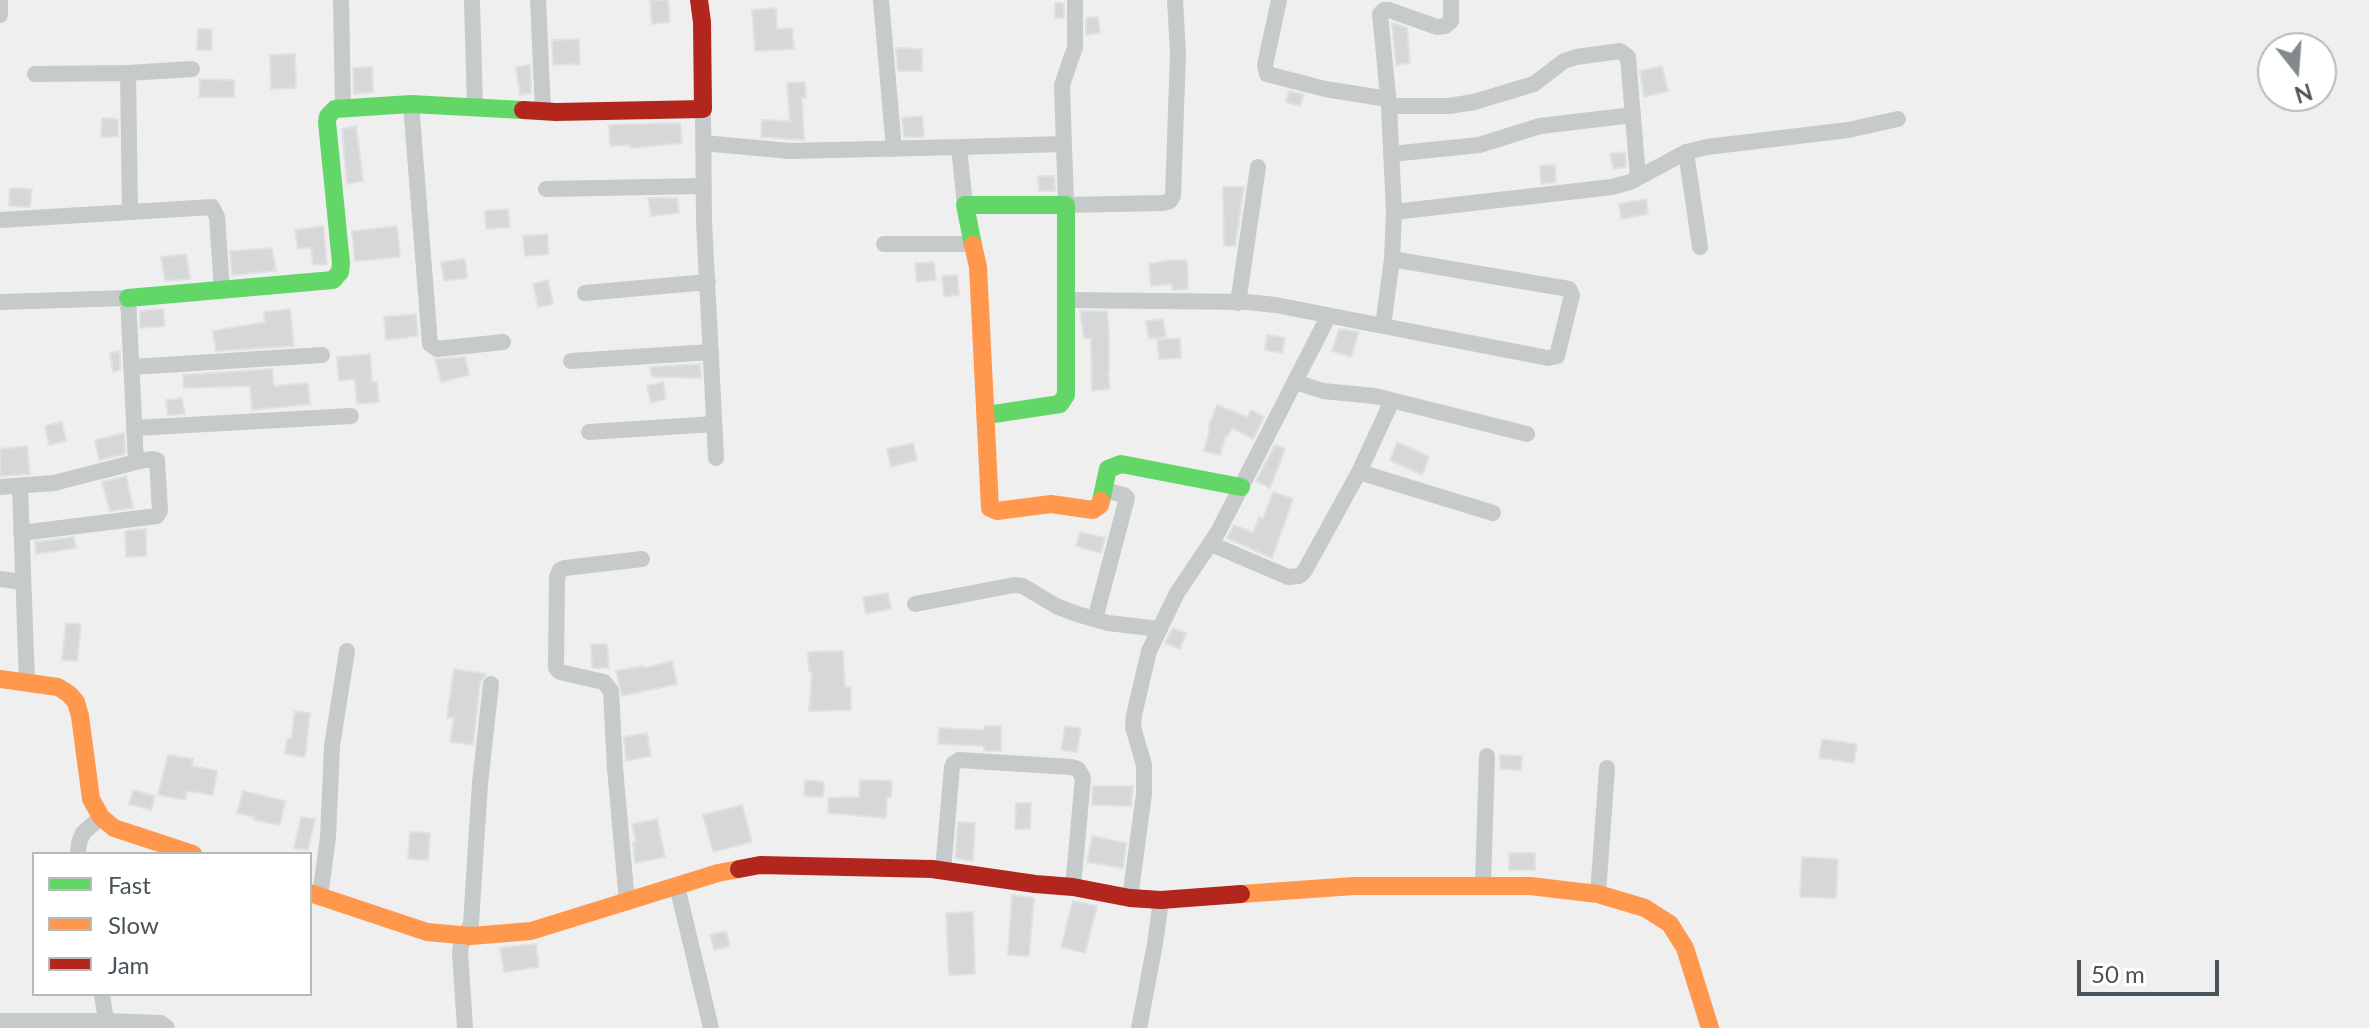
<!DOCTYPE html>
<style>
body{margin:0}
#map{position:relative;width:2369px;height:1028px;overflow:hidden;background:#efefef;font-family:Lato,sans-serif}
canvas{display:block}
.legend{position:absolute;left:32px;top:852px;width:280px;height:144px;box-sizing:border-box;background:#fff;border:2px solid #b6bbbd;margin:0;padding:10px 14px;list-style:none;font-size:24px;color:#485459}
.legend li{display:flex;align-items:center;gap:16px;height:40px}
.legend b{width:40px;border:2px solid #b6bbbd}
.north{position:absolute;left:2257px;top:32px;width:80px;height:80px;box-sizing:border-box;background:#fff;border:2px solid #b6bbbd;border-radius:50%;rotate:163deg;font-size:22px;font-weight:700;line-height:32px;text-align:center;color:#485459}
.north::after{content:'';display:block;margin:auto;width:28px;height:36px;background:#828a8e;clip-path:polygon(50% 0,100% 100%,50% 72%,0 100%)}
.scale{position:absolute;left:2077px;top:960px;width:142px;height:36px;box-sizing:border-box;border:4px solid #485459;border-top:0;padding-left:10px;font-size:24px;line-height:28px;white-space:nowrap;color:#485459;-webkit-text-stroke:6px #fff;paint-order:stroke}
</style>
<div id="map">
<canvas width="2369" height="1028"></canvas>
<ul class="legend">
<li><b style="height:10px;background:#63d668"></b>Fast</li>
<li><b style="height:10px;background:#ff974d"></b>Slow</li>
<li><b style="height:10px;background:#b3261e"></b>Jam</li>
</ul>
<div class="north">N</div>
<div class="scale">50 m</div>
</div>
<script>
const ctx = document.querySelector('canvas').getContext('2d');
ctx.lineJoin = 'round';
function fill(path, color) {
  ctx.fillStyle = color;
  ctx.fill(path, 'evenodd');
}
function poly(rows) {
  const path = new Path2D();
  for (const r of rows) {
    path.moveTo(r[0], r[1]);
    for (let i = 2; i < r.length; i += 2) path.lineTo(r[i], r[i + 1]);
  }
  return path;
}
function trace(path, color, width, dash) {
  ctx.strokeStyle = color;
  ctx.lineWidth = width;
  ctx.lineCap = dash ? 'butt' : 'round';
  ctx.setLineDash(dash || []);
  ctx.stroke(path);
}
const building = poly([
 [650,0,668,0,670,22,652,24,650,0],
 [1055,3,1064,3,1064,18,1055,18,1055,3],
 [776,8,777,29,792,28,794,49,755,51,752,10,776,8],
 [1098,17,1100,33,1086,35,1086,18,1098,17],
 [1392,23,1407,28,1410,63,1396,65,1392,23],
 [198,29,212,29,212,50,197,50,198,29],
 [579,39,580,64,553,65,552,40,579,39],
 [896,48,922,49,922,71,898,71,896,48],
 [295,54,296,88,271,89,270,55,295,54],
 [530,65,531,93,520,95,516,67,530,65],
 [1662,66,1668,91,1644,97,1640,71,1662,66],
 [372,67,373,92,354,94,353,68,372,67],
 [200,79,234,80,234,97,199,97,200,79],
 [805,82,806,98,802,98,804,140,761,137,762,120,790,121,787,83,805,82],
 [1289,91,1304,95,1300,106,1286,102,1289,91],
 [922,116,924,137,904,137,902,118,922,116],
 [102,118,118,119,118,137,101,137,102,118],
 [680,123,682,143,631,148,630,145,610,146,609,125,680,123],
 [356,126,363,181,347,184,342,129,356,126],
 [1625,152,1626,167,1613,169,1610,154,1625,152],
 [1555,165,1556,182,1541,184,1540,166,1555,165],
 [1038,176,1054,176,1055,191,1039,191,1038,176],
 [1223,187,1244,187,1235,246,1224,246,1223,187],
 [10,188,32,189,30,207,9,206,10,188],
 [648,198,677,198,679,213,651,216,648,198],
 [1646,199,1648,214,1621,219,1619,204,1646,199],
 [508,209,510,227,486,229,485,211,508,209],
 [323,226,327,264,313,265,311,247,298,249,295,230,323,226],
 [397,226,400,257,355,261,352,231,397,226],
 [547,234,549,254,525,256,523,236,547,234],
 [272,248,276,271,232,275,230,251,272,248],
 [186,254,190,279,165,281,161,257,186,254],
 [465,259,467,278,444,281,441,262,465,259],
 [1170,260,1187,260,1188,289,1172,290,1172,284,1151,286,1149,264,1170,260],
 [934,262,936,280,917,282,915,263,934,262],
 [957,275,959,295,944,297,942,276,957,275],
 [548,280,553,304,538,307,533,284,548,280],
 [163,309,165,326,140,328,140,311,163,309],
 [290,309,294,346,216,351,213,331,265,322,264,312,290,309],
 [1080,311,1107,311,1109,336,1109,373,1108,373,1110,389,1092,391,1091,338,1084,338,1080,311],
 [416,314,418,336,386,340,384,317,416,314],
 [1163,319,1166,337,1149,339,1146,321,1163,319],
 [1339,329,1359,332,1351,357,1332,351,1339,329],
 [1267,335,1285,338,1282,353,1265,350,1267,335],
 [1180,338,1181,358,1159,359,1157,340,1180,338],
 [120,351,120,370,113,372,110,353,120,351],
 [370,354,372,382,377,382,379,402,357,404,355,379,339,381,337,357,370,354],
 [465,357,469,375,441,382,435,359,465,357],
 [700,364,701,378,652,377,650,367,700,364],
 [272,369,274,386,308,383,310,404,252,410,250,386,184,388,183,375,272,369],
 [663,382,666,399,651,403,647,386,663,382],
 [182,398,185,414,168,415,166,400,182,398],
 [1217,405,1247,417,1251,410,1264,417,1253,439,1232,428,1228,436,1226,435,1220,455,1204,451,1210,429,1208,428,1217,405],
 [62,422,66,441,49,445,45,426,62,422],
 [124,433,125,454,99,460,95,440,124,433],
 [1397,442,1429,457,1422,475,1390,460,1397,442],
 [913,443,917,460,891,467,887,449,913,443],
 [1275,445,1285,449,1270,488,1256,481,1275,445],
 [27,446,30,474,0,476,0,449,27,446],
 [126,476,133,508,110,511,102,482,126,476],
 [1273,492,1293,499,1272,558,1227,538,1234,525,1253,533,1259,517,1263,519,1273,492],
 [146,529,146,556,126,557,125,531,146,529],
 [1080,532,1105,538,1101,553,1076,546,1080,532],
 [74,537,76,548,36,554,35,542,74,537],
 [888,593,891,609,866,614,863,597,888,593],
 [66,623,81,624,77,661,62,660,66,623],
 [1173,628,1186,633,1180,649,1165,643,1173,628],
 [591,644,607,644,609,668,592,668,591,644],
 [843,651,845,687,851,687,851,710,809,711,812,672,809,672,808,652,843,651],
 [672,661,677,684,622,696,616,671,643,666,644,668,672,661],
 [454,669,486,674,480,683,473,745,450,742,454,718,447,718,454,669],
 [295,711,310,713,305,757,285,754,287,739,291,739,295,711],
 [985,726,1001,726,1001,751,984,751,984,746,938,744,939,728,984,730,985,726],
 [1065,726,1081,728,1077,752,1061,750,1065,726],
 [647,733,651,756,626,761,624,737,647,733],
 [1822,739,1857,744,1854,763,1819,758,1822,739],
 [168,755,193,759,192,766,217,771,213,795,187,791,185,800,158,795,168,755],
 [1500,755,1522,756,1521,770,1500,769,1500,755],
 [805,780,824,782,823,797,804,796,805,780],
 [860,780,892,781,891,798,887,797,886,818,828,813,828,798,859,797,860,780],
 [1093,786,1133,786,1131,806,1092,805,1093,786],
 [133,790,155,796,151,810,129,804,133,790],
 [243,791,285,801,280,825,254,820,254,817,237,813,243,791],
 [1016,803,1031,803,1030,829,1015,829,1016,803],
 [742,805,752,842,713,852,703,815,742,805],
 [301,817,315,819,308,850,294,848,301,817],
 [657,819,665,857,635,863,633,842,636,841,632,824,657,819],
 [958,822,975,823,973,861,955,858,958,822],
 [410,832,430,833,428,860,408,859,410,832],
 [1092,836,1126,843,1123,868,1087,862,1092,836],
 [1509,853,1535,853,1535,870,1509,870,1509,853],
 [1802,857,1838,859,1836,898,1800,897,1802,857],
 [1012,895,1034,898,1029,956,1008,955,1012,895],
 [1073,901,1097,906,1085,953,1061,947,1073,901],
 [973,912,975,974,949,975,946,913,973,912],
 [726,931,730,946,714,950,710,935,726,931],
 [536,944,539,967,504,972,500,948,536,944]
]);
fill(building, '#d5d7d8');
trace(building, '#e0e1e2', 2);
trace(poly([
 [341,0,343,108],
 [472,0,475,107],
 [538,0,543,110],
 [881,0,894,149],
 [1075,0,1075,47,1062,85,1066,205,1163,203,1170,201,1173,196,1178,53,1175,0],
 [1279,0,1265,65,1267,74,1325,89,1388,99],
 [0,15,0,0],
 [128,73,192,69],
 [35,74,128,73,130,212],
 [411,104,430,344,437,349,503,342],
 [1389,106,1449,106,1474,102,1534,84,1564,61,1576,57,1620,51,1628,57,1638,177],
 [703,109,704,221,716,458],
 [703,143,790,151,959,147,965,205],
 [959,147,1064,144],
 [1686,152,1700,247],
 [1391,154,1479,145,1540,126,1633,115],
 [546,189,704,186],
 [1394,212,1612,187,1630,182,1686,152,1707,147,1848,130,1898,119],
 [0,220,212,207,217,217,222,290],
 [884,244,972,244],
 [1392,259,1383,326,1548,358,1557,356,1572,295,1569,289,1392,259,1394,212,1389,106,1380,14,1384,10,1389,10,1437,27,1445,26,1451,21,1451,0],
 [585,293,708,282],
 [1066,300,1247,302,1276,305,1383,326],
 [0,302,128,298,136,462,54,483,0,487],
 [1238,303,1258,167],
 [571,361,711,352],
 [132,367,322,355],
 [1295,382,1323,391,1375,396,1527,434],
 [134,428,351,416],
 [589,432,714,424],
 [1359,472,1493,513],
 [20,487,27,683],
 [21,533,157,516,160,511,157,460,152,459,136,462],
 [1211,544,1288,577,1299,576,1304,572,1359,472,1392,401],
 [0,579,23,582],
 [915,604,1014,585,1023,586,1056,606,1077,614,1108,623,1160,629],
 [1095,619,1127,498,1124,495,1103,490],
 [78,854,79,843,83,833,101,817],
 [943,871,952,767,954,763,959,760,1071,767,1078,769,1083,778,1073,887],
 [1483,885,1487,756],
 [677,886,711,1028],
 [1598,894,1607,768],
 [320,897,328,837,332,746,347,651],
 [1130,898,1144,794,1144,765,1133,727,1134,715,1149,651,1177,593,1218,532,1328,317],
 [627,902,615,768,611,691,604,682,560,672,556,668,557,577,560,570,565,568,642,559],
 [102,994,106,1021,161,1023,167,1028],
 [0,1021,106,1021],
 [465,1028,460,953,461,945,471,924,480,783,491,684],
 [1139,1028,1155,944,1161,900]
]), '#c6caca', 16);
trace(poly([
 [973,245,965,205,1066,205,1066,395,1060,404,987,415],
 [128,298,333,280,340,272,341,263,327,122,328,116,335,109,411,104,523,110],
 [1101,501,1108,469,1121,464,1241,487]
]), '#63d668', 18);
trace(poly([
 [973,245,978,267,990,508,997,511,1051,504,1093,510,1100,505,1101,501],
 [0,679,58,687,69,694,76,702,80,716,91,799,101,817,114,828,193,854],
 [310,893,427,932,471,936,531,931,718,873,739,869],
 [1241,894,1354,886,1530,886,1598,894,1645,908,1670,924,1685,948,1710,1028]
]), '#ff974d', 18);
trace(poly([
 [523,110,556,112,703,109,702,22,699,0],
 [739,869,760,865,932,869,1035,884,1073,887,1130,898,1161,900,1241,894]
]), '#b3261e', 18);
</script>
